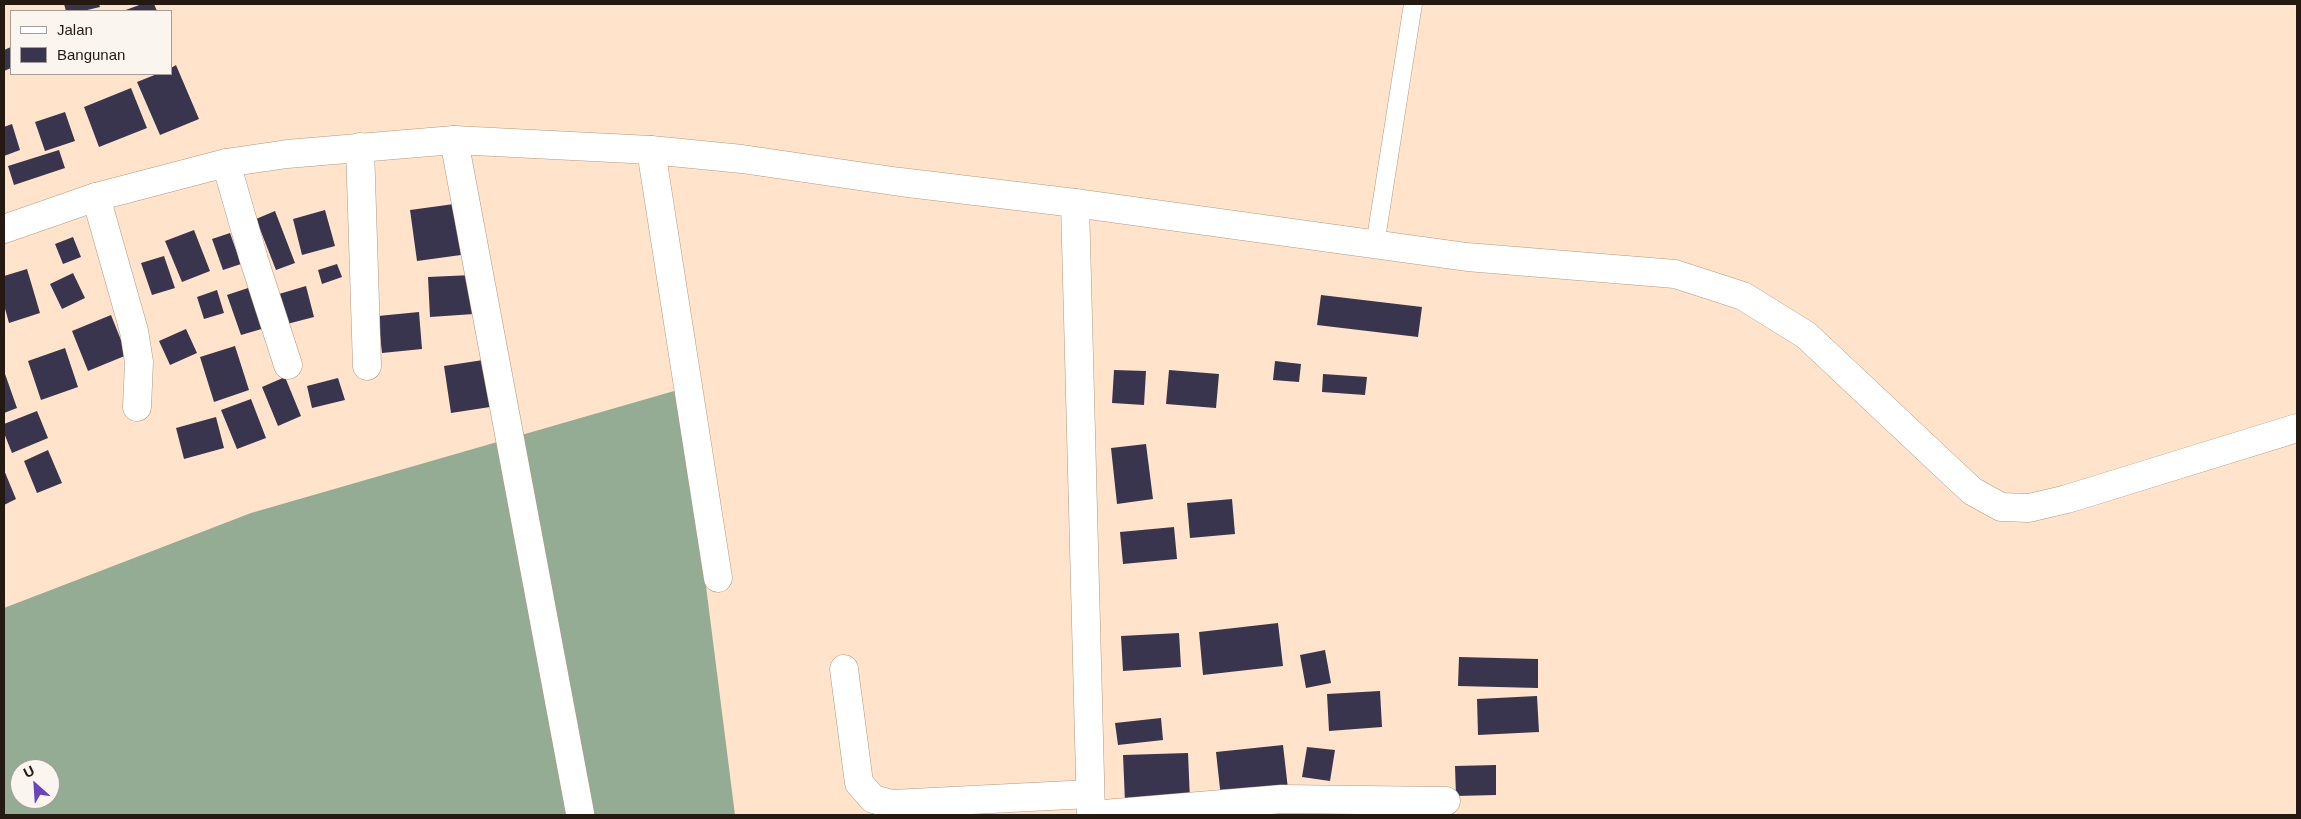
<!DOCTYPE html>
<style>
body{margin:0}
#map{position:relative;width:2301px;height:819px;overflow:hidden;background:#ffe4cb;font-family:Helvetica,sans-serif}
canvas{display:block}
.frame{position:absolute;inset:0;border:5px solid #241a11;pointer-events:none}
.legend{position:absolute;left:10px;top:10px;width:162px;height:65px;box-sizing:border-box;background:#fbf5f0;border:1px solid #a59d97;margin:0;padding:6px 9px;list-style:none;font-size:15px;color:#241a11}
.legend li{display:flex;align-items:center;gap:10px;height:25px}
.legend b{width:25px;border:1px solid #a59d97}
.north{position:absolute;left:10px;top:759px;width:50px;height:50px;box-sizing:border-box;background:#fbf5f0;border:1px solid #a59d97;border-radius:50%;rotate:334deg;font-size:14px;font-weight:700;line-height:20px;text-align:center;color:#241a11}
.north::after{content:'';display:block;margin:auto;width:18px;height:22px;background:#6645be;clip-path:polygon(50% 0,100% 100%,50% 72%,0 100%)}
</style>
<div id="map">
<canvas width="2301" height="819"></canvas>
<div class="frame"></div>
<ul class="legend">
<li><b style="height:6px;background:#fff"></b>Jalan</li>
<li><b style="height:14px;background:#3a354f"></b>Bangunan</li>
</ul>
<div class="north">U</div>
</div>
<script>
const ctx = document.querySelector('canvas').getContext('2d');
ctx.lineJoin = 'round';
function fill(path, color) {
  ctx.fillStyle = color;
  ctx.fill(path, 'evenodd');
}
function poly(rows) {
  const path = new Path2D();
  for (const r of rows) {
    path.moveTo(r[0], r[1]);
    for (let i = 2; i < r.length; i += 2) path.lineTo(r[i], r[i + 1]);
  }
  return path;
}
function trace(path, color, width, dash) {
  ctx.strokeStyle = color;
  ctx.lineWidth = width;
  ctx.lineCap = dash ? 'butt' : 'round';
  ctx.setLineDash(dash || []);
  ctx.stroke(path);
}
fill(poly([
 [681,389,735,815,4,815,4,608,251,513],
 [20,769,50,769,50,799,20,799]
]), '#94ac94');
fill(poly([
 [64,4,99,4,100,7,83,11,66,11],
 [142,4,154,4,157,11,123,11],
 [11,47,11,68,4,71,4,50],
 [176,65,199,119,160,135,137,82,157,74,171,74,171,68],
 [131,88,147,128,99,147,84,107],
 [65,112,75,141,45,151,35,122],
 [12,124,20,150,4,156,4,127],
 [59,150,65,168,14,185,8,166],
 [454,204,461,255,417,261,410,210],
 [325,210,335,246,302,255,293,219],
 [275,211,295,263,276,270,256,219],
 [194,230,210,271,182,282,165,241],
 [230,233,241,264,223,270,212,239],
 [73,237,81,257,63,264,55,244],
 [164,256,175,288,152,295,141,263],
 [337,264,342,277,322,284,318,270],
 [27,269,40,313,9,323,4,305,4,276],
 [73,273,85,298,62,309,50,284],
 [472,275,474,314,430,317,428,277],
 [306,286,314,317,287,324,279,294],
 [251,287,265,328,241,335,227,295],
 [217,290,224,313,204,319,197,297],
 [1321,295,1422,307,1418,337,1317,325],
 [419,312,422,349,382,353,378,316],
 [111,315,127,355,88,371,72,331],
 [186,329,197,353,170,365,159,341],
 [235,346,249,390,214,402,200,357],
 [65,348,78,387,41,400,28,361],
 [483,360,490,407,451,413,444,366],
 [1275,361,1301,364,1299,382,1273,380],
 [1114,370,1146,371,1144,405,1112,403],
 [1169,370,1219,374,1216,408,1166,404],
 [4,371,17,408,4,413],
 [1323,374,1367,377,1365,395,1322,392],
 [285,377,301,416,278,426,262,387],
 [338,378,345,400,312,408,307,386],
 [251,399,266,438,237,449,221,410],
 [37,411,48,438,12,453,4,433,4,424],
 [216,417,224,448,184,459,176,428],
 [1146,444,1153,499,1117,504,1111,448],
 [48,450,62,483,37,493,24,461],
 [4,470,16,499,4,505],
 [1232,499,1235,534,1190,538,1187,503],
 [1174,527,1177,559,1123,564,1120,532],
 [1278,623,1283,666,1203,675,1199,632],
 [1179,633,1181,667,1123,671,1121,636],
 [1325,650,1331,683,1306,688,1300,655],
 [1459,657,1538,659,1538,688,1458,686],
 [1380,691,1382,727,1329,731,1327,694],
 [1537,696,1539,732,1478,735,1477,699],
 [1161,718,1163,740,1118,745,1115,723],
 [1283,745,1288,789,1221,798,1216,752],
 [1307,747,1335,750,1330,781,1302,777],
 [1188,753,1190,800,1125,802,1123,755],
 [1496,765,1496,795,1456,796,1455,766]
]), '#3a354f');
const service = poly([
 [1375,245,1413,4]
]);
const minor = poly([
 [454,140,580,813],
 [360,147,367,366],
 [651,150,718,578],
 [226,163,254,260,288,365],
 [96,197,134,331,139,362,137,407],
 [1075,203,1091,815],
 [844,669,859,783,873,799,892,804,1090,794],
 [1092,815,1282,799,1446,801]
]);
const tertiary = poly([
 [4,229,96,197,226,163,287,154,454,140,651,150,742,159,900,182,1075,203,1467,257,1675,274,1743,296,1806,335,1972,491,2001,507,2029,508,2067,499,2297,428]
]);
trace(service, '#b29881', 19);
trace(minor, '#b29881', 29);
trace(tertiary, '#b29881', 29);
trace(service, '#fff', 18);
trace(minor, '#fff', 28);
trace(tertiary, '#fff', 28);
</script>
